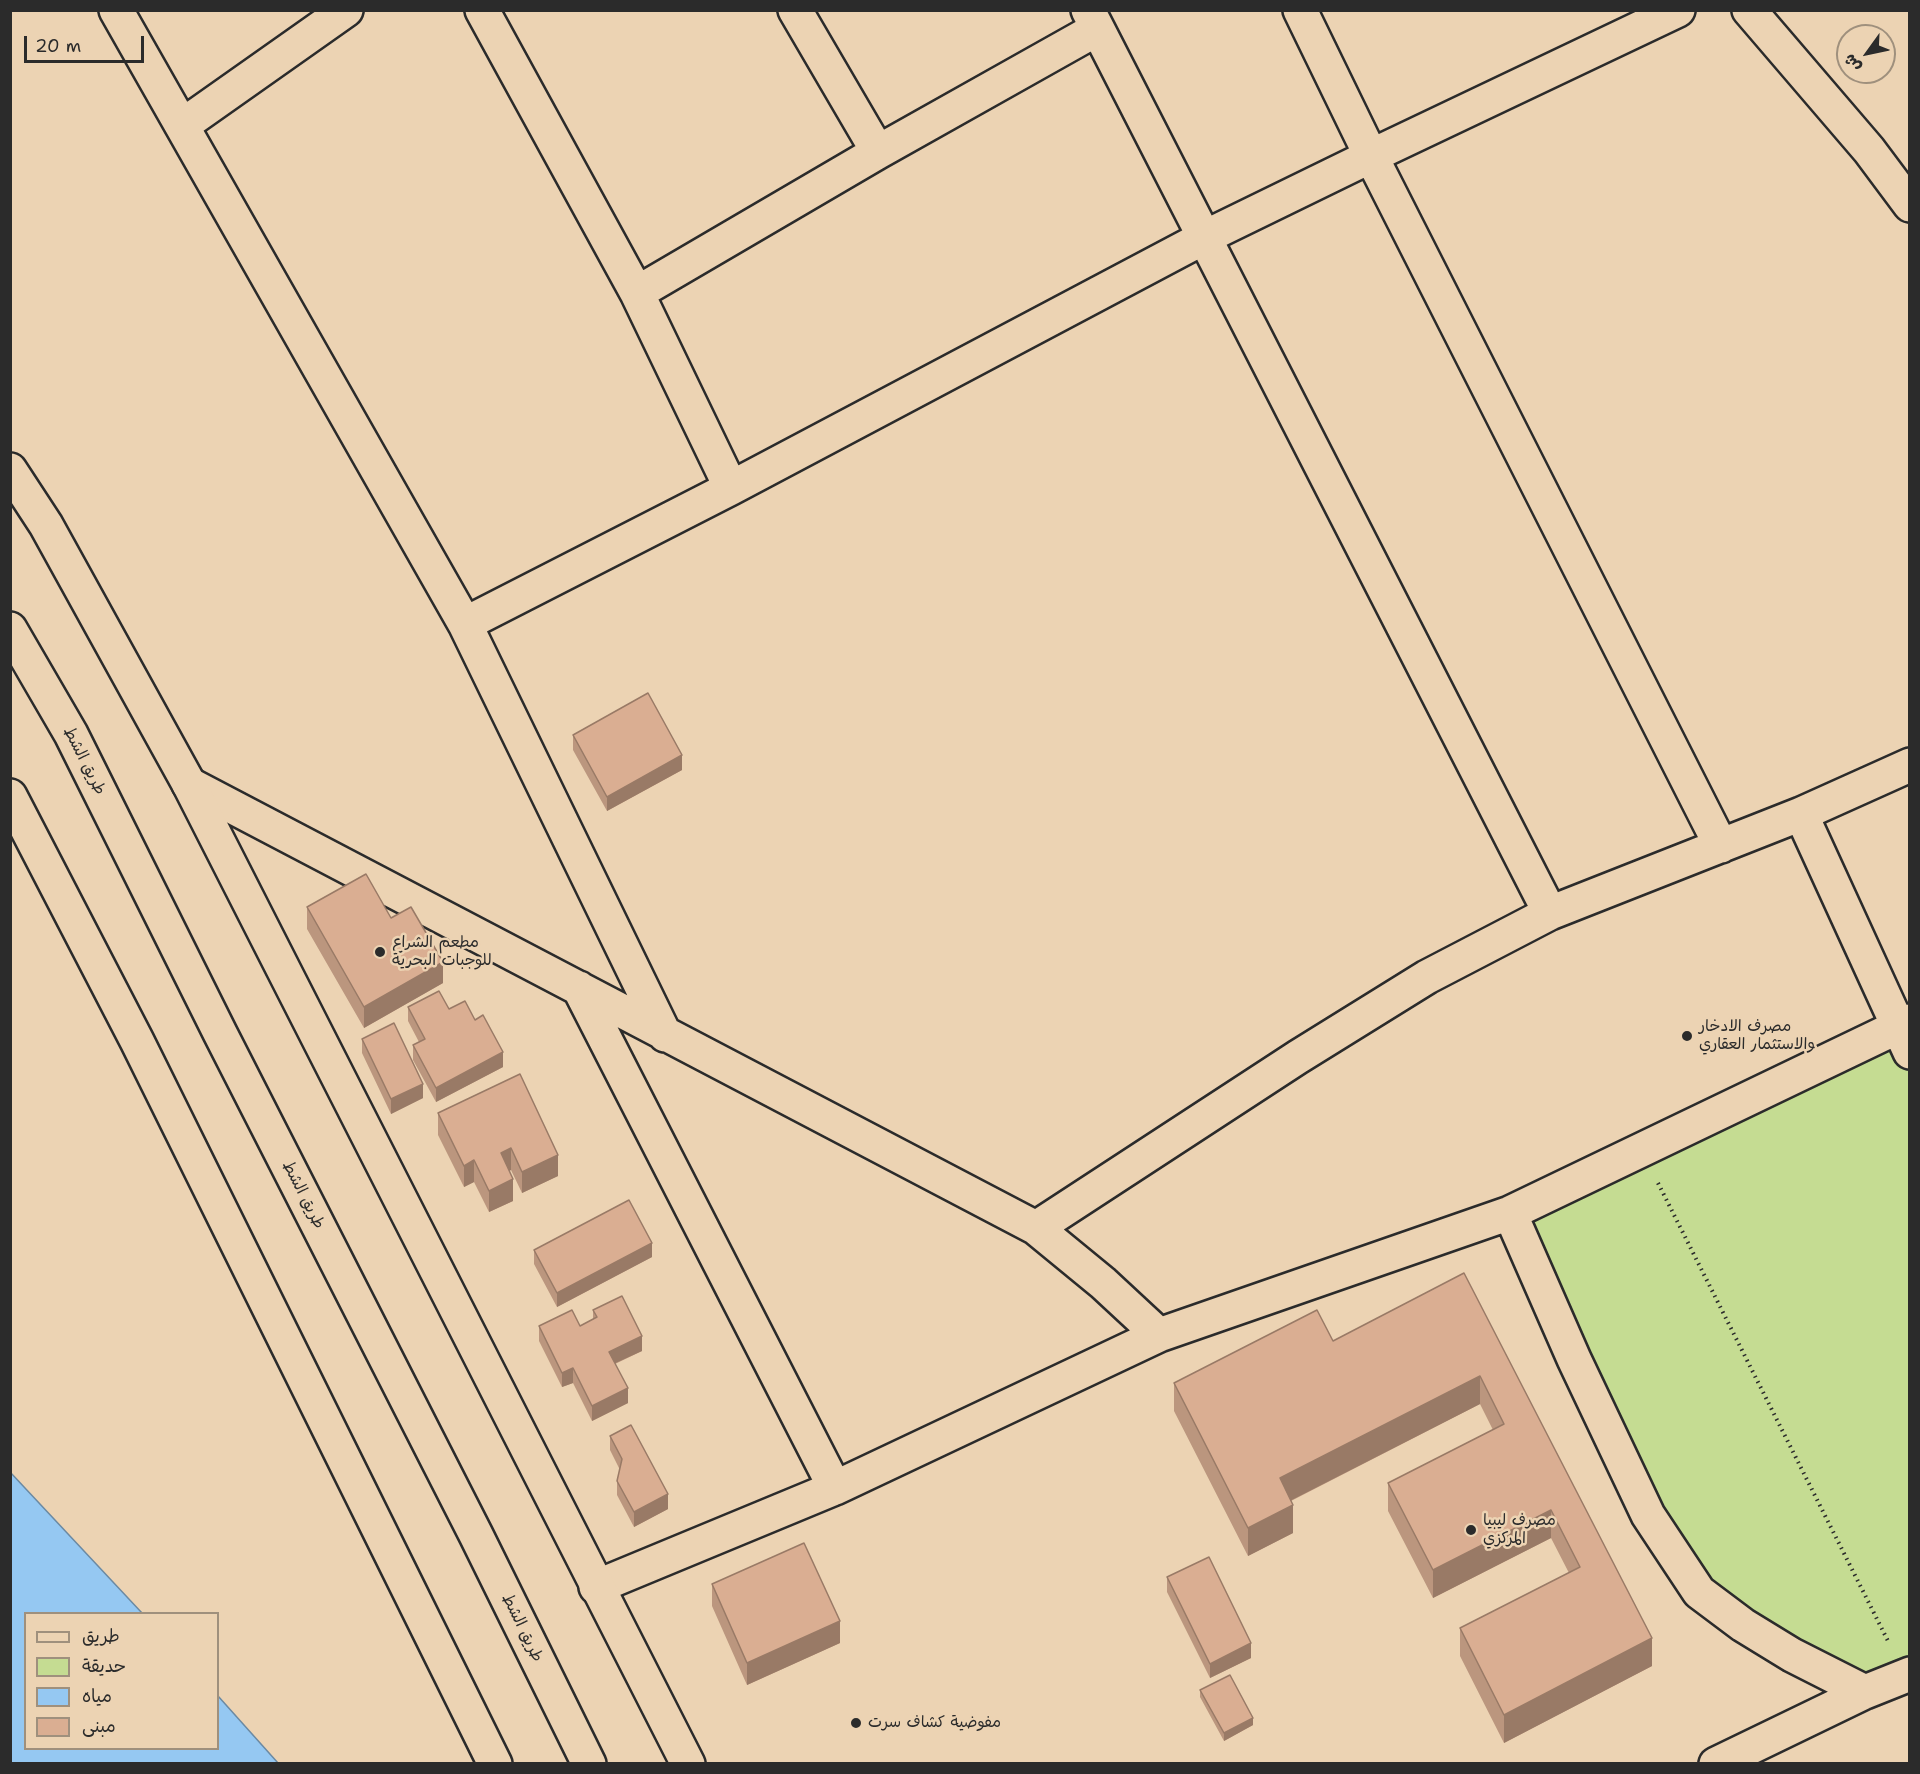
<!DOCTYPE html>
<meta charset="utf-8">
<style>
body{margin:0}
#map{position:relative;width:1920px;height:1774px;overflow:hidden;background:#ecd3b3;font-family:"Shantell Sans","Playpen Sans Arabic",sans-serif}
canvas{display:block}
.frame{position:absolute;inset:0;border:12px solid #2b2b2b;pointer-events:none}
.legend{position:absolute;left:24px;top:1612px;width:195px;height:138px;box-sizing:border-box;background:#ecd3b3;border:2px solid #9f907d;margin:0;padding:8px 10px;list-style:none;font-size:18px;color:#2b2b2b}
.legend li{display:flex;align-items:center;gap:12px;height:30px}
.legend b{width:30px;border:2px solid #9f907d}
.north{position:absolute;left:1836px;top:24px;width:60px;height:60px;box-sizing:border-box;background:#ecd3b3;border:2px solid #9f907d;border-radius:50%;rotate:237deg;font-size:16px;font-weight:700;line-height:24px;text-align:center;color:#2b2b2b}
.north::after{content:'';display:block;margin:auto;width:21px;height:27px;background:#2b2b2b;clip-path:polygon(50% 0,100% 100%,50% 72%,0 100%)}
.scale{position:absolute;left:24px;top:36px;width:120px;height:27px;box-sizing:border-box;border:3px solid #2b2b2b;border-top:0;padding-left:8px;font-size:18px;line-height:21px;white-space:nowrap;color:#2b2b2b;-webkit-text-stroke:4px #ecd3b3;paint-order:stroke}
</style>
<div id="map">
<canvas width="1920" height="1774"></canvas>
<div class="frame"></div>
<ul class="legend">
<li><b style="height:8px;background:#ecd3b3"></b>طريق</li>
<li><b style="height:16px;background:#c5dc92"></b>حديقة</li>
<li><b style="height:16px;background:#95c8f2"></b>مياه</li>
<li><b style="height:16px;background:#daae92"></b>مبنى</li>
</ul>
<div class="north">ش</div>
<div class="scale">20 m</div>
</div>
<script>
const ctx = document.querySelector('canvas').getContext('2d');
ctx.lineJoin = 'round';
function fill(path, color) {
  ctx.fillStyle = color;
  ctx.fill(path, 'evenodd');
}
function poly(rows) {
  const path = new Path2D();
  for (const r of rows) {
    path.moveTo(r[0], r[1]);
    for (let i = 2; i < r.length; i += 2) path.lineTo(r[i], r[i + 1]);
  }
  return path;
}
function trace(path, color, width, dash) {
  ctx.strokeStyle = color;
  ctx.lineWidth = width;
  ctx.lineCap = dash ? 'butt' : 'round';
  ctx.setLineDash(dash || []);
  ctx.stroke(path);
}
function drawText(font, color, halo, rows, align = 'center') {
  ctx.font = font + ' "Shantell Sans","Playpen Sans Arabic",sans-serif';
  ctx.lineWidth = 5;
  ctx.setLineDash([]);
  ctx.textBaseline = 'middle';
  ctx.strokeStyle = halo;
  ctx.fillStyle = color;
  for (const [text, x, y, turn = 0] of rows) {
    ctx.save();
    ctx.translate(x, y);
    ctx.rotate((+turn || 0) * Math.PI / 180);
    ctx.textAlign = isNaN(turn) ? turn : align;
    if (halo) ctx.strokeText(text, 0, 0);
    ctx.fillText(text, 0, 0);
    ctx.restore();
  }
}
fill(poly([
 [1899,1027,1910,1052,1909,1674,1865,1692,1699,1592,1510,1213]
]), '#c5dc92');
const water = poly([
 [10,1472,142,1613,26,1614,26,1748,218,1748,218,1696,278,1763,11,1763,10,1472]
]);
fill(water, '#95c8f2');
trace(water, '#6b89a2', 1.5);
const street = poly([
 [116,10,465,624,665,1035],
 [482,10,637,293,731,488],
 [795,10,878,152],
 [1088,10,1550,913],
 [1300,10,1371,156,1721,846],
 [1749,10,1869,150,1910,205],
 [183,125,346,10],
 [637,293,878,152,1097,29],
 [465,624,731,488,1205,237,1371,156,1678,10],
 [189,784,1036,1228,1103,1283,1159,1335],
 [1801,814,1910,1052],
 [579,988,835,1488],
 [1510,1213,1574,1359,1648,1515,1699,1592,1743,1625,1792,1655,1865,1692],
 [1036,1228,1298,1057,1427,977,1550,913,1801,814,1910,765],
 [596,1587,835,1488,1159,1335,1510,1213,1910,1021],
 [1716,1764,1865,1692,1910,1674]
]);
const secondary = poly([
 [10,470,46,525,189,784,688,1764]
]);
const primary = poly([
 [10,629,71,734,220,1033,476,1535,589,1764],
 [10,796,137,1041,495,1764]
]);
trace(street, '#2b2b2b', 38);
trace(secondary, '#2b2b2b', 38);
trace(primary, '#2b2b2b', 38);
trace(poly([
 [1658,1183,1889,1643]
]), '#2b2b2b', 4, [1.5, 4.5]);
trace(street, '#ecd3b3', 33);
trace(secondary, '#ecd3b3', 33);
trace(primary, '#ecd3b3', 33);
fill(poly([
 [573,735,682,770,607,811,573,750],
 [307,907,391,918,443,983,364,1028,307,929],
 [408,1007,449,1009,475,1020,503,1067,436,1102,413,1060,413,1045,419,1042,408,1021],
 [362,1039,423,1098,391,1114,362,1053],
 [520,1074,558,1176,522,1193,511,1170,509,1171,513,1201,489,1212,474,1182,464,1187,438,1135,438,1113],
 [534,1250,652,1257,557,1307,534,1264],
 [1464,1273,1652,1666,1504,1743,1460,1656,1460,1628,1569,1573,1551,1538,1433,1598,1388,1511,1388,1483,1493,1430,1480,1404,1291,1501,1293,1533,1248,1556,1174,1411,1174,1383,1333,1341],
 [593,1310,642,1351,615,1364,628,1403,592,1421,573,1383,562,1387,539,1341,539,1326,580,1326,593,1319],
 [610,1436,668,1509,634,1527,617,1495,617,1481,620,1470,610,1450],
 [1167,1577,1251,1658,1210,1678,1167,1592],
 [712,1584,840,1643,747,1685,712,1606],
 [1200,1690,1253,1725,1224,1741,1200,1697]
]), '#bb967e');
fill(poly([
 [682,755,682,770,607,811,607,797],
 [443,962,443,983,364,1028,364,1007],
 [503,1052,503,1067,436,1102,436,1088],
 [423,1084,423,1098,391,1114,391,1099],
 [511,1148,511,1170,501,1175,501,1153],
 [558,1155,558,1176,522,1193,522,1172],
 [474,1160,474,1182,464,1187,464,1166],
 [513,1179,513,1201,489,1212,489,1191],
 [652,1243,652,1257,557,1307,557,1293],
 [642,1336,642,1351,609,1366,609,1352],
 [573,1368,573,1383,562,1387,562,1373],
 [1480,1376,1480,1404,1280,1506,1280,1478],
 [628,1388,628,1403,592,1421,592,1406],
 [668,1494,668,1509,634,1527,634,1512],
 [1293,1505,1293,1533,1248,1556,1248,1528],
 [1551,1510,1551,1538,1433,1598,1433,1570],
 [840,1621,840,1643,747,1685,747,1663],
 [1652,1638,1652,1666,1504,1743,1504,1715],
 [1251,1643,1251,1658,1210,1678,1210,1664],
 [1253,1718,1253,1725,1224,1741,1224,1733]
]), '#997a66');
const building = poly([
 [648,693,682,755,607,797,573,735,648,693],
 [366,874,391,918,411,907,443,962,364,1007,307,907,366,874],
 [439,991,449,1009,465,1001,475,1020,483,1015,503,1052,436,1088,413,1045,425,1039,408,1007,439,991],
 [394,1023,423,1084,391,1099,362,1039,394,1023],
 [520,1074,558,1155,522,1172,511,1148,501,1153,513,1179,489,1191,474,1160,464,1166,438,1113,520,1074],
 [629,1200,652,1243,557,1293,534,1250,629,1200],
 [1464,1273,1652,1638,1504,1715,1460,1628,1580,1567,1551,1510,1433,1570,1388,1483,1504,1424,1480,1376,1280,1478,1293,1505,1248,1528,1174,1383,1317,1310,1333,1341,1464,1273],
 [622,1296,642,1336,609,1352,628,1388,592,1406,573,1368,562,1373,539,1326,572,1310,580,1326,597,1317,593,1310,622,1296],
 [631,1425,668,1494,634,1512,617,1481,622,1459,610,1436,631,1425],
 [804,1543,840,1621,747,1663,712,1584,804,1543],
 [1209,1557,1251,1643,1210,1664,1167,1577,1209,1557],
 [1230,1675,1253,1718,1224,1733,1200,1690,1230,1675]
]);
fill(building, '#daae92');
trace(building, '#997a66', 1.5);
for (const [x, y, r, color] of [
 [380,952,6,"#2b2b2b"],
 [1687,1036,6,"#2b2b2b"],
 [1471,1530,6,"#2b2b2b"],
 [856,1723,6,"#2b2b2b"]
]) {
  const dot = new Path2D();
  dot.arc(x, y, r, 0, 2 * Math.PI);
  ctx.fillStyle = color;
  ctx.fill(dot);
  trace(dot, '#ecd3b3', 2);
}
drawText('16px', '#2b2b2b', '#ecd3b3', [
 ["طريق الشط",84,761,63],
 ["طريق الشط",303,1195,63],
 ["طريق الشط",522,1628,64]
]);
drawText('16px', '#2b2b2b', '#ecd3b3', [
 ["مطعم الشراع",392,943],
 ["للوجبات البحرية",392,961],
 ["مصرف الادخار",1699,1027],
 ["والاستثمار العقاري",1699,1045],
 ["مصرف ليبيا",1483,1521],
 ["المركزي",1483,1539],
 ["مفوضية كشاف سرت",868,1723]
], 'left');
</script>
